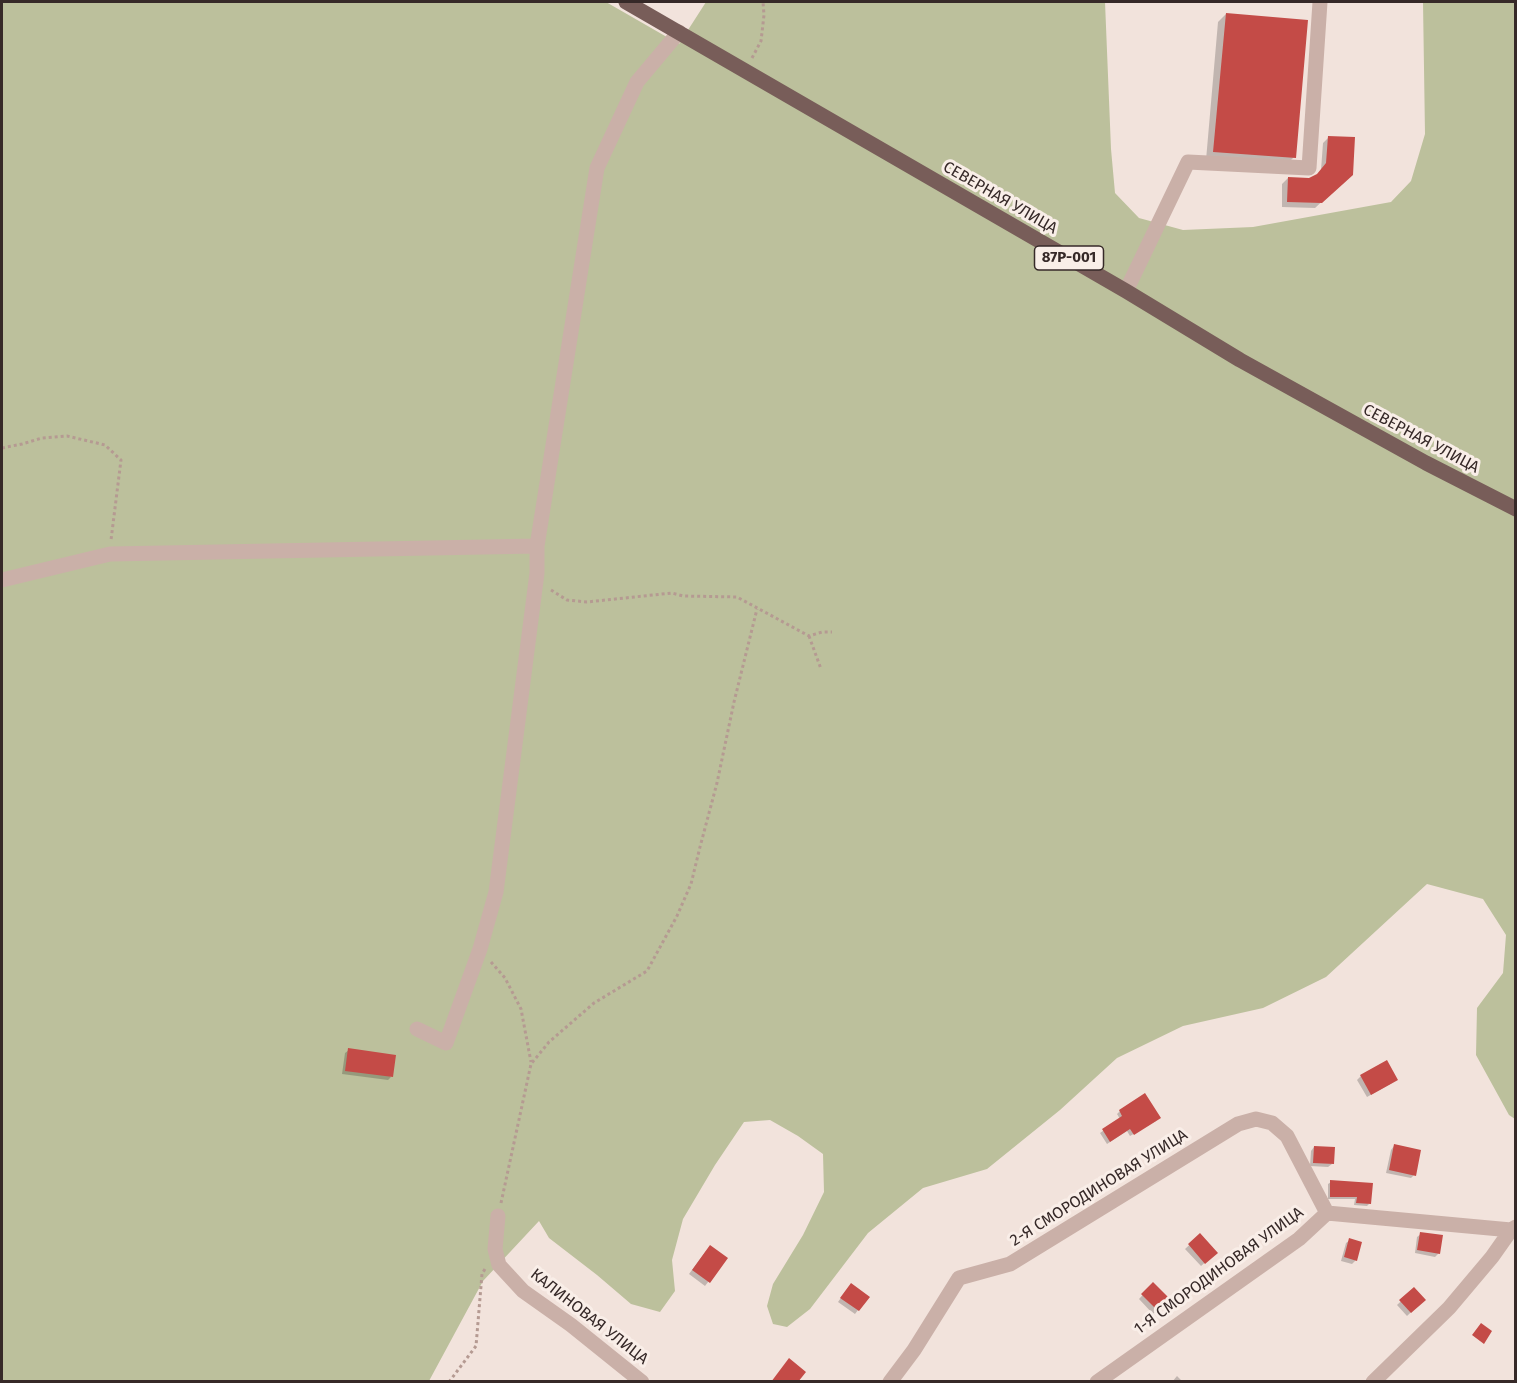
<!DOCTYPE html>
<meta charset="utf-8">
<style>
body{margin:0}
#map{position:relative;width:1517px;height:1383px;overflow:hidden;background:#f2e3dc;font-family:"Fira Sans",sans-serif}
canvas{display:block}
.frame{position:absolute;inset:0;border:3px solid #362928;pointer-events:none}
</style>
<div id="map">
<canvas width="1517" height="1383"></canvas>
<div class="frame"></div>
</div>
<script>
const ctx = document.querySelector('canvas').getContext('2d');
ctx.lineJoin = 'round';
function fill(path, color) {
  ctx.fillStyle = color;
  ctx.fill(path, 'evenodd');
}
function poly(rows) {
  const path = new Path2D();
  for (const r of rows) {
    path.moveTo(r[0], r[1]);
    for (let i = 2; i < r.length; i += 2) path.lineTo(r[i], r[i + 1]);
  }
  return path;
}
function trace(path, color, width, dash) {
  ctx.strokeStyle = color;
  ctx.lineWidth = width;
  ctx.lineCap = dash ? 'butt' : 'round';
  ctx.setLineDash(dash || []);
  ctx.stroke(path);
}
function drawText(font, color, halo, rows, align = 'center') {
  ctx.font = font + ' "Fira Sans",sans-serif';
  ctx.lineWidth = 6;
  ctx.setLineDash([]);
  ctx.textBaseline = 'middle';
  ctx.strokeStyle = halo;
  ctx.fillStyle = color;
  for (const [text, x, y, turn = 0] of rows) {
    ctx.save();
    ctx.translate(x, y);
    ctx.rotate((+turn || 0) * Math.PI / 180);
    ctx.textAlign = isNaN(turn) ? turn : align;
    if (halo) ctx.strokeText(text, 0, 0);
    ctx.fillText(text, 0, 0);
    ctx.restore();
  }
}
fill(poly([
 [2,2,606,2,679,44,706,2,1105,2,1111,149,1115,193,1139,218,1183,230,1253,227,1391,202,1411,181,1425,134,1423,2,1515,2,1515,1119,1509,1115,1476,1055,1477,1008,1503,973,1506,935,1483,899,1427,884,1326,977,1263,1008,1183,1026,1117,1058,1060,1110,987,1169,923,1188,868,1233,810,1309,787,1327,773,1324,767,1306,773,1284,803,1235,824,1192,823,1154,798,1136,770,1120,744,1122,715,1165,683,1219,672,1260,675,1291,660,1312,631,1304,597,1275,549,1238,539,1221,483,1281,429,1381,2,1382]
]), '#bcc09c');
fill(poly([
 [1226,14,1294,157,1286,165,1206,160,1218,22],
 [1329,137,1345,180,1315,208,1282,207,1282,184,1288,178,1309,179,1316,176,1321,170,1323,143],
 [349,1050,391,1077,388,1080,342,1074,345,1053],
 [1386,1062,1392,1083,1367,1097,1357,1080,1361,1076],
 [1120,1111,1156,1121,1130,1136,1127,1131,1107,1144,1100,1133,1120,1119,1117,1114],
 [1394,1146,1414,1175,1411,1178,1386,1173,1391,1150],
 [1314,1147,1332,1164,1328,1167,1310,1166,1311,1151],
 [1331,1182,1369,1204,1367,1206,1354,1205,1355,1199,1328,1199,1328,1184],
 [1421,1234,1439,1253,1435,1257,1415,1253,1417,1237],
 [1200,1235,1216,1253,1201,1266,1185,1249],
 [1350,1240,1356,1260,1352,1264,1341,1261,1346,1243],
 [706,1251,726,1259,705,1286,689,1274],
 [1153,1284,1168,1299,1153,1314,1139,1299],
 [848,1288,868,1297,855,1314,838,1302],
 [1414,1289,1424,1300,1407,1316,1397,1305],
 [1177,1376,1183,1382,1172,1382]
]), '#0003');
fill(poly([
 [1226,13,1308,20,1296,158,1213,152],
 [1328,136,1355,137,1353,175,1322,203,1287,202,1288,177,1309,178,1317,174,1326,163],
 [348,1048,396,1055,393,1077,345,1071],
 [1387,1060,1398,1080,1371,1095,1360,1075],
 [1145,1093,1161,1118,1134,1135,1130,1129,1110,1142,1102,1129,1122,1116,1119,1110],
 [1394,1144,1421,1150,1416,1176,1389,1170],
 [1314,1146,1335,1147,1334,1164,1313,1163],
 [1330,1180,1373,1183,1371,1204,1356,1203,1357,1197,1330,1197],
 [1420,1232,1443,1235,1440,1254,1417,1250],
 [1200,1233,1218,1253,1205,1264,1188,1244],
 [1349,1238,1362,1242,1357,1261,1344,1257],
 [710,1245,728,1258,710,1283,692,1270],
 [1153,1282,1170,1299,1158,1311,1141,1294],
 [851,1283,870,1297,859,1311,840,1298],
 [1414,1287,1426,1300,1411,1313,1399,1300],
 [1481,1323,1492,1331,1484,1344,1472,1335],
 [789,1358,806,1372,798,1382,771,1382]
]), '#c44b47');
trace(poly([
 [752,58,761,41,764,15,763,2],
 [2,448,22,444,42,438,67,436,105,445,121,460,111,540],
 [551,590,567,600,587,602,672,593,683,596,737,597,809,636,822,632,832,632],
 [809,636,821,669],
 [491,962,505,978,521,1009,531,1062],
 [501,1203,531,1064,549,1042,594,1003,647,971,677,916,691,884,700,847,717,783,734,702,757,609],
 [449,1382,476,1346,482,1274,485,1269]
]), '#b59a92', 3, [3, 3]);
trace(poly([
 [1126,291,1188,162,1309,168,1320,2],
 [2,580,110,554,537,546],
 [417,1029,446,1043,480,949,496,892,537,573,537,546,597,168,637,82,679,32],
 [498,1216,495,1249,499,1265,523,1291,571,1325,642,1382],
 [890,1382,914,1350,959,1278,1010,1264,1238,1124,1256,1119,1272,1123,1287,1136,1327,1213],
 [1097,1382,1299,1239,1327,1213,1511,1230],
 [1373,1382,1449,1308,1492,1257,1511,1230,1516,1227]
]), '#cab0a8', 15);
trace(poly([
 [626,2,1126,291,1240,360,1426,463,1516,509]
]), '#785d59', 15);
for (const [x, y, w] of [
 [1069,258,69]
]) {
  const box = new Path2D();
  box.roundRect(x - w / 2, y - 12, w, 24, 4.5);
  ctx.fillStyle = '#f9eee8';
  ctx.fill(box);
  trace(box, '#362928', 1.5);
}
drawText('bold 15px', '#362928', null, [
 ["87Р-001",1069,258]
]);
drawText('16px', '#362928', '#f9eee8', [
 ["СЕВЕРНАЯ УЛИЦА",1000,198,30],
 ["СЕВЕРНАЯ УЛИЦА",1421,439,28],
 ["2-Я СМОРОДИНОВАЯ УЛИЦА",1099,1188,-32],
 ["1-Я СМОРОДИНОВАЯ УЛИЦА",1219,1271,-36],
 ["КАЛИНОВАЯ УЛИЦА",589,1317,38]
]);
</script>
